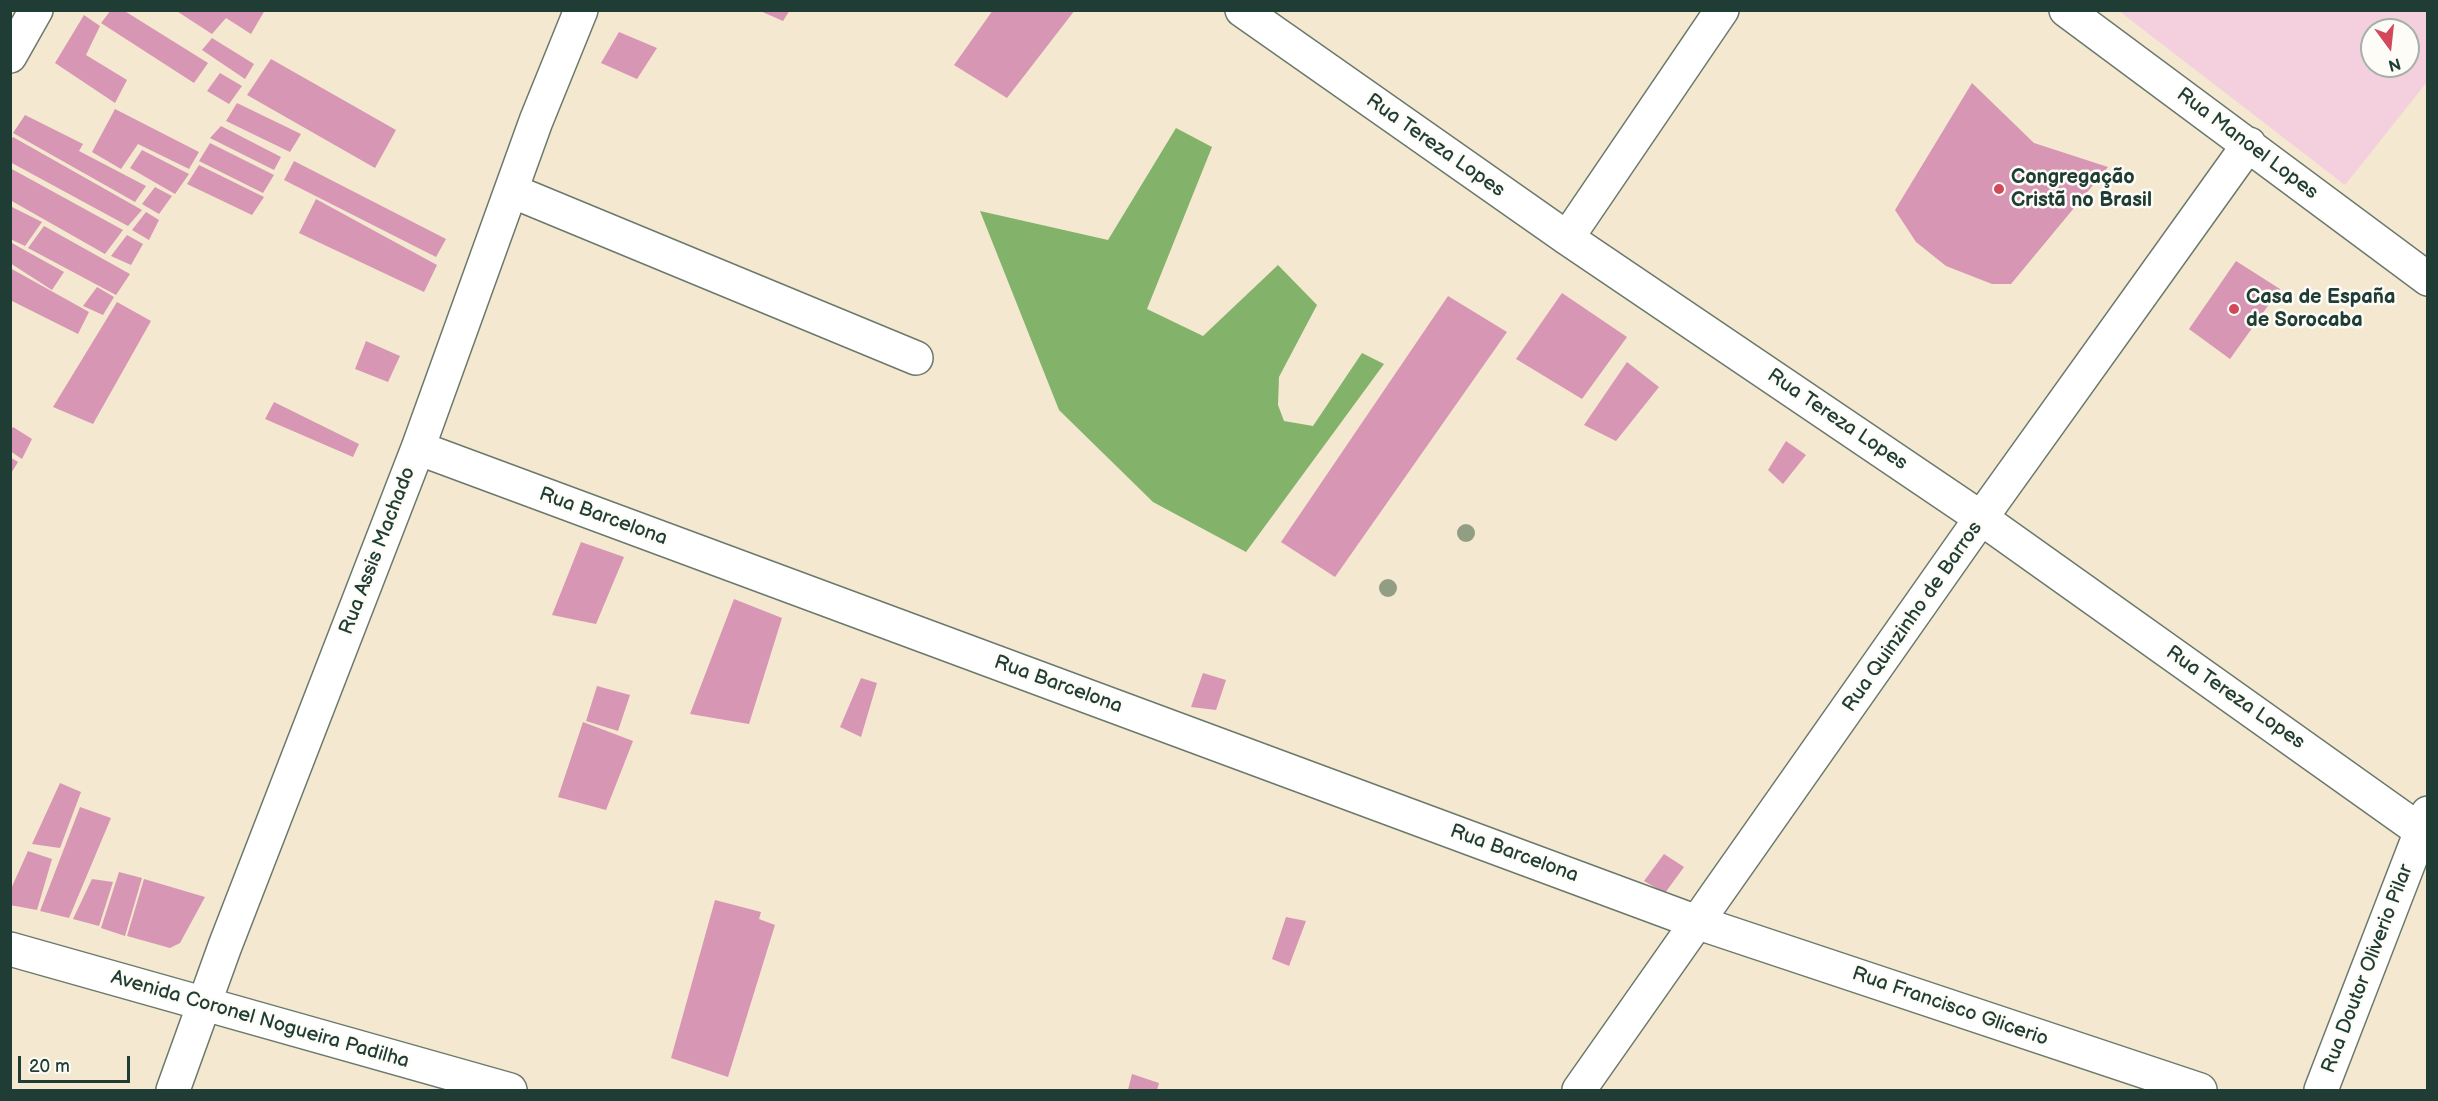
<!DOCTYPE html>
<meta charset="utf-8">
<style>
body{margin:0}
#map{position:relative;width:2438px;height:1101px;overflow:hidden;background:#f4e8d0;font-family:"Balsamiq Sans",sans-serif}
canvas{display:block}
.frame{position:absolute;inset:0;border:12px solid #1f3d34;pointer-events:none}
.north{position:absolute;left:2360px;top:18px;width:60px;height:60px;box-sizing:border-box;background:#fdfcf7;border:2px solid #a4b0a9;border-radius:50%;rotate:165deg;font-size:16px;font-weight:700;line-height:24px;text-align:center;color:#1f3d34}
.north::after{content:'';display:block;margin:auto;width:21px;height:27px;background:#d1495b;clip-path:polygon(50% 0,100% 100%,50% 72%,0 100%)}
.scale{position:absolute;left:18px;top:1056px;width:112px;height:27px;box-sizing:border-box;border:3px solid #1f3d34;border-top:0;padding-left:8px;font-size:18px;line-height:21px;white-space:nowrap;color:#1f3d34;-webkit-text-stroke:4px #fdfcf7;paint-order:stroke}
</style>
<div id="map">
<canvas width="2438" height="1101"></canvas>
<div class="frame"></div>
<div class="north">N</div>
<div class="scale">20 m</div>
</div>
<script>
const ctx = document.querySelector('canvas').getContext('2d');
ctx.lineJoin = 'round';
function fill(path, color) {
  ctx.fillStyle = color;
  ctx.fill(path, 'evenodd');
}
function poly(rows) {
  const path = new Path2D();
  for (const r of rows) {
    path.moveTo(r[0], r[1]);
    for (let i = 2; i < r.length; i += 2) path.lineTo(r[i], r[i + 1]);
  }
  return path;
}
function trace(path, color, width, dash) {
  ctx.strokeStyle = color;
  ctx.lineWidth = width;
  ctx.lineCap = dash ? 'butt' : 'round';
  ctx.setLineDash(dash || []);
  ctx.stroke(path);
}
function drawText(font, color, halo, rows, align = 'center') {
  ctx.font = font + ' "Balsamiq Sans",sans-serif';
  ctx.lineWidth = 5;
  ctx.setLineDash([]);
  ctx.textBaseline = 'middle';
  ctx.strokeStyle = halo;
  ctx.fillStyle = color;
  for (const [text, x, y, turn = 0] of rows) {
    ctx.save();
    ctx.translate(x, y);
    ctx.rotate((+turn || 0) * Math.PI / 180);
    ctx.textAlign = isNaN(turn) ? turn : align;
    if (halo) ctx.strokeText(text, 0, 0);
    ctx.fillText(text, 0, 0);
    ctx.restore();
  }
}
fill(poly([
 [2119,11,2427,11,2427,82,2345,185],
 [2372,30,2408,30,2408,66,2372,66]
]), '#f4cfdd');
fill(poly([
 [1176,128,1212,147,1147,309,1203,336,1278,265,1317,305,1279,377,1278,405,1284,421,1313,426,1362,353,1384,364,1246,552,1153,502,1059,410,980,211,1108,240]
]), '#83b26b');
fill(poly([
 [111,10,123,10,208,63,194,83,101,23],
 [175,10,265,10,251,34,226,18,212,34],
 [758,10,790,10,783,21],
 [993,10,1075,10,1007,98,954,65],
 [84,15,100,26,86,55,127,80,115,103,55,63],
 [619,32,657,48,637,79,601,63],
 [212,38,254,64,245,79,202,50],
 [271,59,396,130,375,168,247,95],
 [220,73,242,86,229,104,207,91],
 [1972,83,2034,143,2108,167,2011,284,1992,284,1946,266,1916,242,1895,210],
 [237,103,301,134,290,152,226,121],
 [115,109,199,152,189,169,138,144,121,169,92,152],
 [25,115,83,144,79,151,146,186,135,202,13,133],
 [221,126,281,157,274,170,210,138],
 [13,137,142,210,128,226,10,162,10,141],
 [210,143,274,175,263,193,199,161],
 [142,150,189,174,175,194,130,168],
 [294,161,446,239,436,257,284,180],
 [199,165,264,197,252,215,187,184],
 [10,168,123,230,105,254,10,200],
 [155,187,172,196,159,214,142,204],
 [316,199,437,265,424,292,299,233],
 [10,206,42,222,25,246,10,239],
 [146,212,159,220,149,240,132,230],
 [44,226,130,274,116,295,28,248],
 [127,235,143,244,131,265,111,256],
 [10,242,64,272,52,290,10,263],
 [2236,261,2280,289,2230,359,2189,329],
 [10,268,89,312,78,334,10,300],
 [97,287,114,297,103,315,83,306],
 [1562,293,1627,337,1582,399,1516,359],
 [1448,296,1507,332,1335,577,1281,542],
 [117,302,151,321,93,424,53,407],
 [366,341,400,356,388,382,355,369],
 [1627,362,1659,387,1616,441,1584,425],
 [274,402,359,444,353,457,265,419],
 [13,427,32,439,22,459,10,451,10,431],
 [1786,441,1806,455,1783,484,1768,470],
 [10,457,18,462,10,475],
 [581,542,624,557,596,624,552,615],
 [734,599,782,618,749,724,690,714],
 [1203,673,1226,680,1216,710,1191,707],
 [861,678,877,683,861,737,840,727],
 [597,686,630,695,618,731,586,721],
 [583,722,633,741,606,810,558,797],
 [60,783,81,792,60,848,32,844],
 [80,807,111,818,69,918,40,911],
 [28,851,52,859,37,910,10,905,10,891],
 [1664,854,1684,867,1665,893,1644,881],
 [119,872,142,878,125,936,101,928],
 [92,879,113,882,99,926,73,919],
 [144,879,205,897,180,943,170,948,127,936],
 [715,900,761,912,759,919,775,925,728,1077,671,1058],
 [1286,917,1306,921,1289,966,1272,959],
 [1132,1074,1159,1083,1157,1090,1128,1090]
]), '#d796b4');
const minor = poly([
 [1242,10,1567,238,1981,518,2428,836],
 [2066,10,2428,279],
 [10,56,36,10],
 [512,191,916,358],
 [1567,238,1722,10],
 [418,448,1699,923,2200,1090],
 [173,1090,225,946,418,448,536,121,581,10],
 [1579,1090,1981,518,2249,144],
 [2321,1090,2428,813]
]);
const major = poly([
 [10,949,510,1090]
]);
trace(minor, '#6a796b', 36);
trace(major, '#6a796b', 36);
trace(minor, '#fff', 33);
trace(major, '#fff', 33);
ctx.fillStyle = '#919e84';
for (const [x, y] of [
 [1466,533],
 [1388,588]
]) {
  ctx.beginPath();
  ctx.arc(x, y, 9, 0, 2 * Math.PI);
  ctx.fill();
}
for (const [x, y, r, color] of [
 [1999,189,6,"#d1495b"],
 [2234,309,6,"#d1495b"]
]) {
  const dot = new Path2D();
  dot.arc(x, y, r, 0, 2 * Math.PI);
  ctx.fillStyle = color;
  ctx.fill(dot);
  trace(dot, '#fdfcf7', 2);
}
drawText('20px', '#1f3d34', '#fdfcf7', [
 ["Rua Manoel Lopes",2247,144,37],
 ["Rua Tereza Lopes",1435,146,35],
 ["Rua Tereza Lopes",1837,420,34],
 ["Rua Barcelona",603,517,20],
 ["Rua Assis Machado",378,551,-69],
 ["Rua Quinzinho de Barros",1913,617,-55],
 ["Rua Barcelona",1058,685,20],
 ["Rua Tereza Lopes",2235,698,35],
 ["Rua Barcelona",1514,854,20],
 ["Rua Doutor Oliverio Pilar",2368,969,-69],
 ["Rua Francisco Glicerio",1950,1007,19],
 ["Avenida Coronel Nogueira Padilha",260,1020,16]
]);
drawText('bold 20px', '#1f3d34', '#fdfcf7', [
 ["Congregação",2011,178],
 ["Cristã no Brasil",2011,201],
 ["Casa de España",2246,298],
 ["de Sorocaba",2246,321]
], 'left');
</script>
